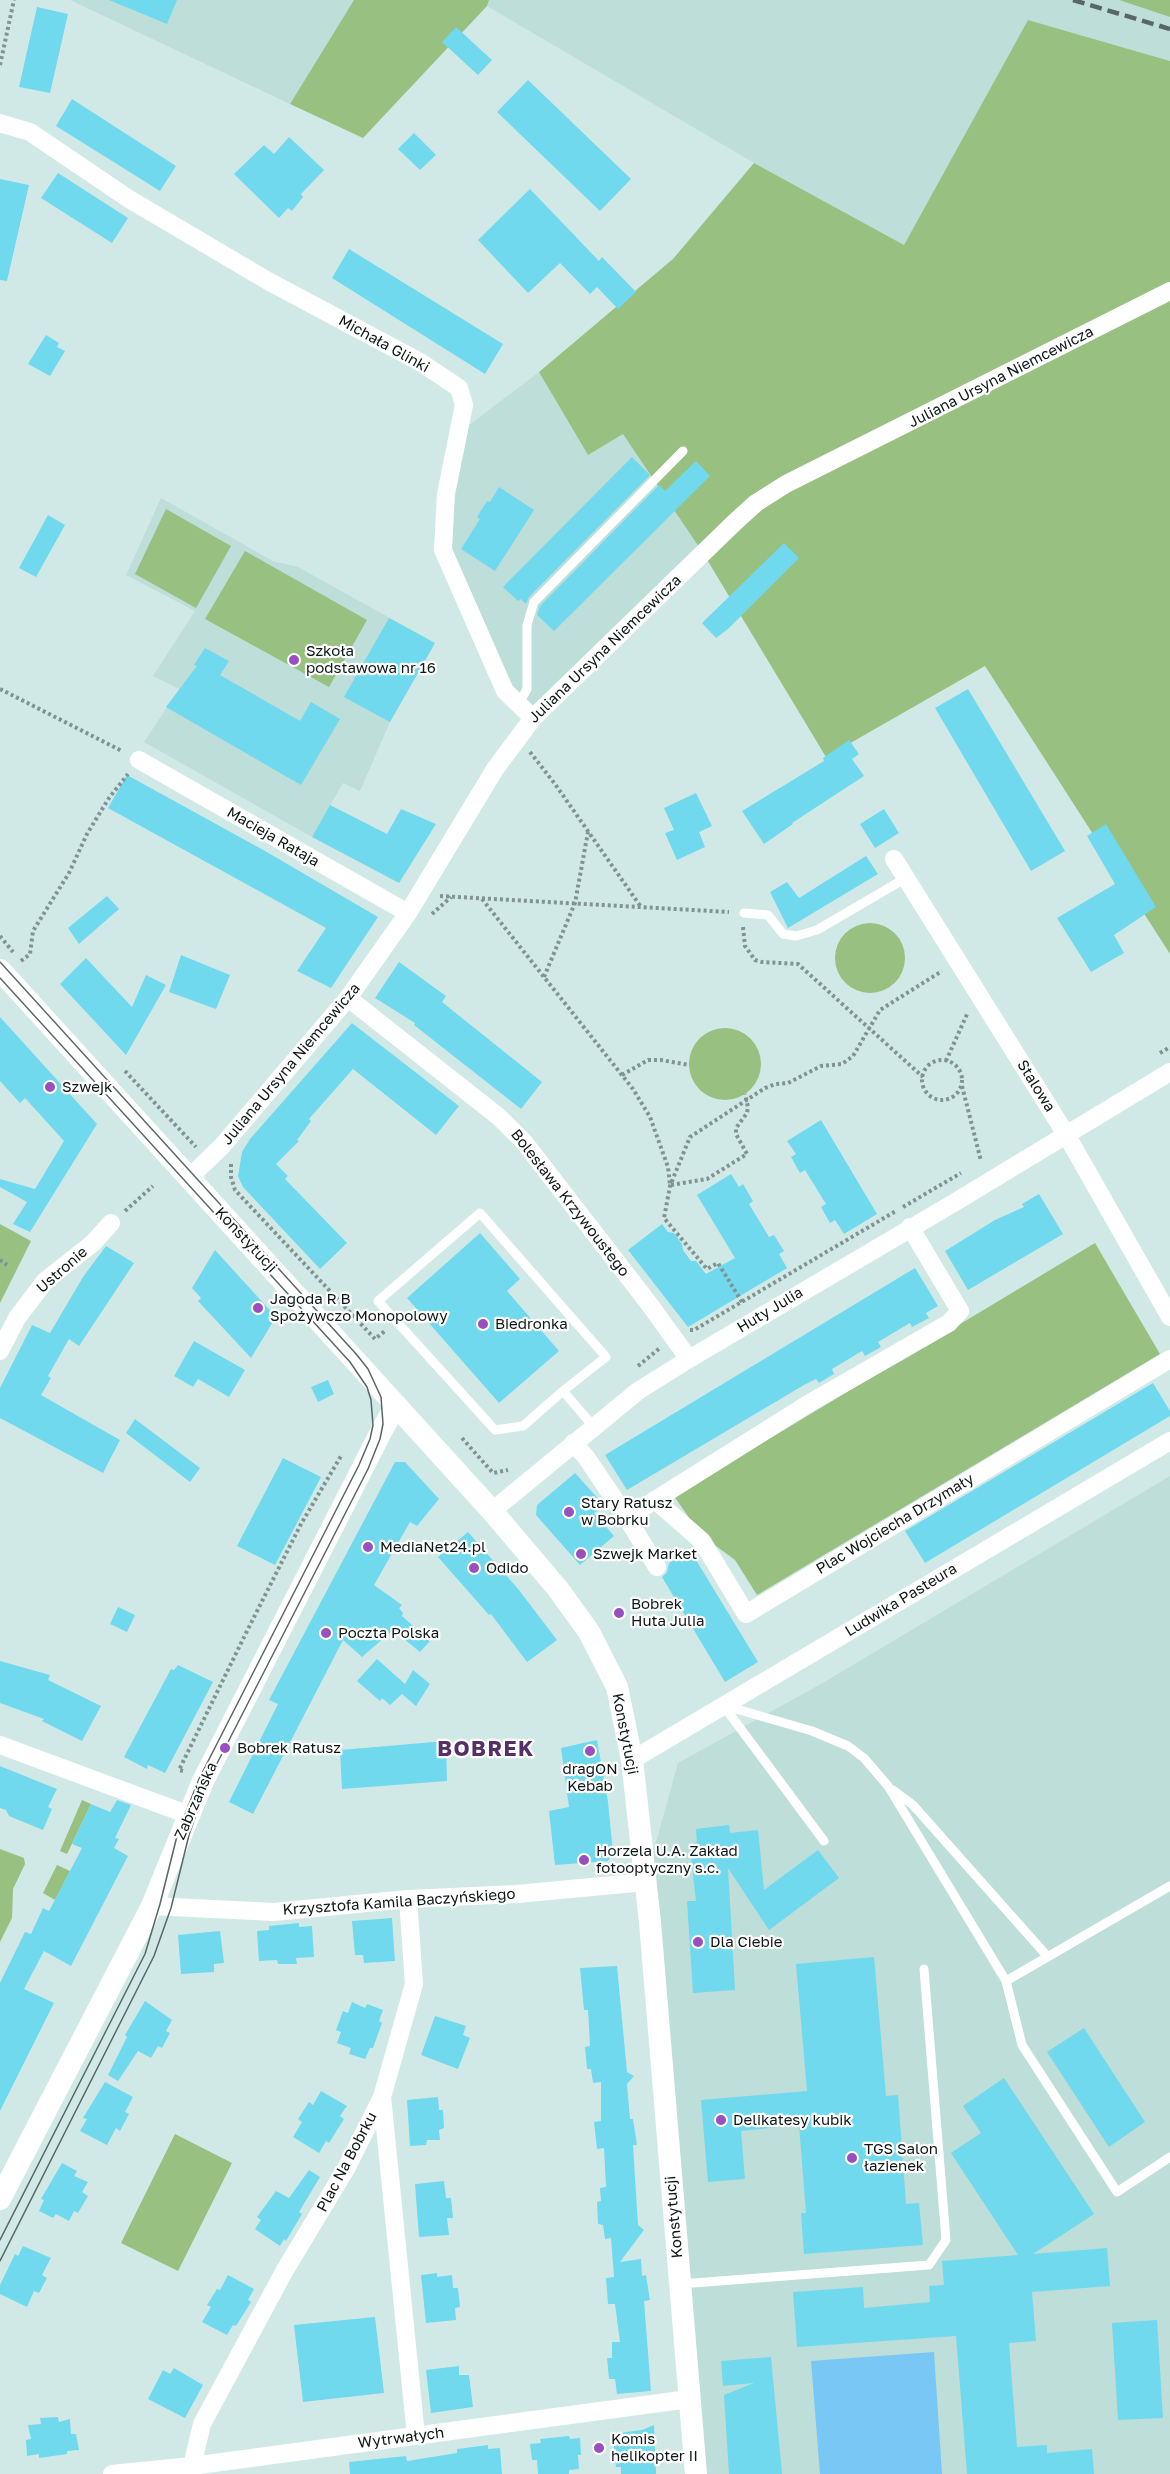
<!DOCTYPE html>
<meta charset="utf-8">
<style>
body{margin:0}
canvas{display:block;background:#d1e9e6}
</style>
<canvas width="1170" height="2474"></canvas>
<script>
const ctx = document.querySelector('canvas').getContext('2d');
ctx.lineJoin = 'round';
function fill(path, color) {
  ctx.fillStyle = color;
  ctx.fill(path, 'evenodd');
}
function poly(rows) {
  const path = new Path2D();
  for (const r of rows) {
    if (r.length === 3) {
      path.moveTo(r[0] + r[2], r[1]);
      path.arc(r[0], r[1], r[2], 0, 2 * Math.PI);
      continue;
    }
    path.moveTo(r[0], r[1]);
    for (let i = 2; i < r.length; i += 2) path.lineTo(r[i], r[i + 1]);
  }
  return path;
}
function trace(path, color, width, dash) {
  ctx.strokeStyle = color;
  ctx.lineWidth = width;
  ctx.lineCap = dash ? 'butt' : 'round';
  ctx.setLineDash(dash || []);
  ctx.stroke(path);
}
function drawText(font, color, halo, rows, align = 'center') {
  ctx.font = font + ' "Golos Text",sans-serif';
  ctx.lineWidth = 4.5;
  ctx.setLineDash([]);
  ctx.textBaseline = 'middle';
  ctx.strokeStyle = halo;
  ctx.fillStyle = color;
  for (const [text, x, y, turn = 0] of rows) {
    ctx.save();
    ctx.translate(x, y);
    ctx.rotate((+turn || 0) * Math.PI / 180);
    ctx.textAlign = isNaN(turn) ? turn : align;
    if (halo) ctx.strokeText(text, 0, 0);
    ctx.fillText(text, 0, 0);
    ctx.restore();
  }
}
fill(poly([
 [70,0,354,0,290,104],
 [489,0,1119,0,1170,17,1170,61,1028,20,904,245,754,163,487,6],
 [539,372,588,455,623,433,703,553,533,718,505,691,443,550,460,432],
 [161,498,273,561,298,567,435,643,390,722,360,791,343,783,312,837,144,742,179,689,153,676,195,611,126,575],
 [1170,1476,1170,2474,696,2474,645,1882,678,1763,821,1684]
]), '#bdded9');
fill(poly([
 [354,0,489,0,487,6,363,138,290,104],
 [1119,0,1170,0,1170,17],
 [1028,20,1170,61,1170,954,985,666,826,757,703,553,623,434,588,455,539,372,673,259,754,163,904,245],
 [166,509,231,546,196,608,135,574],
 [245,551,367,620,329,687,205,619],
 [870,958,35],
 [725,1064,36],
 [0,1224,31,1241,0,1303],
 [1095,1243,1160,1354,757,1595,735,1560,701,1535,674,1496],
 [82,1800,91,1804,67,1854,60,1851],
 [0,1849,24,1858,25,1864,13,1889,12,1918,0,1942],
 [57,1865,70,1871,55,1900,43,1893],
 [175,2134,232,2163,178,2271,121,2243]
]), '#97c081');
fill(poly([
 [934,2352,942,2474,820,2474,811,2361]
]), '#79c7f5');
fill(poly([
 [109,0,177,0,167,24],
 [37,7,68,14,50,93,19,87],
 [456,27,492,60,478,75,442,42],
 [528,80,631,179,600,211,497,112],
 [72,99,176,166,160,191,56,126],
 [414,133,436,155,420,170,398,149],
 [289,137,324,170,301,194,303,197,292,211,288,208,279,218,234,174,264,145,274,154],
 [58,173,128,218,112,243,41,198],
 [0,179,29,185,7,281,0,280],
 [530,189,599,261,602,257,636,292,618,309,597,287,590,294,560,263,528,293,478,240],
 [349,249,503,344,485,374,332,278],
 [46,335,59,343,57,347,65,351,50,376,28,364],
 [632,457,650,475,529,597,526,604,521,599,518,601,503,587],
 [696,461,710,476,554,631,537,615,540,606,659,485,665,491],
 [499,487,534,510,495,571,461,549,480,519,477,517,487,501,490,502],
 [48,515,65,525,36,577,19,568],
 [784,543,799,558,728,629,716,638,702,623],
 [389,618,435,643,390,722,344,697],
 [205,648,229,661,220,675,300,721,311,702,340,719,301,785,166,707,197,666,194,665],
 [968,689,1065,851,1031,871,935,708],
 [849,740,859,754,852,759,864,776,792,823,793,824,764,844,742,811,824,761,823,758],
 [127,775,265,851,378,917,331,988,297,971,326,928,108,808],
 [696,793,712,826,699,832,705,847,677,860,665,833,674,830,664,808],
 [330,805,387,834,401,809,436,824,399,883,312,837],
 [884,809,899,833,875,848,860,824],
 [1106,824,1156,907,1114,935,1124,953,1091,972,1057,918,1115,884,1087,836],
 [866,856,878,874,788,928,770,892,787,882,799,898],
 [107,896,119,909,79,944,68,928],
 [181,955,230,975,216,1009,169,992],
 [86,958,132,1007,146,975,166,985,126,1055,60,984],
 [399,962,446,996,442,1002,542,1082,521,1109,414,1025,415,1023,375,998],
 [0,1017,97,1124,30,1232,13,1224,27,1202,0,1187,0,1179,35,1189,64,1141,25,1098,20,1103,0,1081],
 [352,1023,459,1106,436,1135,353,1069,309,1119,311,1121,297,1140,299,1141,276,1164,288,1176,285,1179,347,1243,320,1269,243,1187,238,1176,242,1152,250,1139],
 [821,1120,877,1214,844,1234,835,1220,830,1223,821,1207,826,1204,805,1170,800,1173,791,1157,796,1154,787,1141],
 [731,1174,739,1187,743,1184,753,1201,749,1204,769,1237,774,1235,784,1251,779,1254,787,1268,688,1327,628,1250,662,1224,668,1232,674,1233,682,1244,683,1250,691,1261,696,1261,706,1274,735,1258,697,1195],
 [1039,1194,1063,1234,968,1290,945,1251,995,1220,1024,1207,1022,1204],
 [480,1233,520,1279,507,1291,559,1351,499,1403,407,1298],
 [106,1246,134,1263,79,1346,69,1339,48,1376,51,1378,41,1395,120,1440,103,1473,0,1418,0,1388,32,1325,50,1333,83,1277],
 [215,1250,276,1317,251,1358,198,1301,201,1298,192,1288],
 [915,1268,938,1306,926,1313,929,1318,912,1327,910,1323,878,1342,881,1347,865,1356,862,1351,832,1369,834,1374,819,1383,816,1379,804,1385,627,1490,605,1455],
 [194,1341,245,1370,229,1397,198,1379,193,1387,174,1376],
 [328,1380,334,1394,318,1402,311,1387],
 [1153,1383,1170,1411,1170,1416,925,1563,905,1531],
 [135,1419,200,1468,190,1482,126,1433],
 [283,1458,321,1477,275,1565,237,1546],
 [395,1462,405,1462,439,1499,417,1526,410,1522,374,1585,402,1605,399,1608,403,1613,402,1616,430,1641,420,1652,393,1630,362,1657,343,1640,253,1814,229,1802,278,1704,269,1700],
 [575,1473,604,1505,594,1513,614,1536,580,1565,536,1515,537,1505],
 [468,1532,519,1590,557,1640,527,1662,491,1614,489,1615,438,1557],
 [690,1550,758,1662,725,1682,662,1577,667,1572,669,1563],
 [118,1607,135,1615,127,1632,110,1624],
 [377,1659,405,1684,413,1670,430,1684,416,1706,402,1694,390,1705,382,1698,380,1701,357,1681],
 [0,1661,50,1675,48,1680,101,1706,82,1741,42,1721,44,1719,0,1703],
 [178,1665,213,1682,165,1773,148,1765,147,1769,124,1757,171,1669,174,1670],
 [597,1740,608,1802,613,1853,608,1861,555,1865,549,1811,569,1807,561,1748],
 [446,1741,447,1781,342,1789,340,1750],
 [0,1766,57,1789,48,1807,52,1809,43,1830,9,1816,6,1810,0,1808],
 [117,1800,131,1805,115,1838,119,1839,114,1848,128,1856,71,1966,44,1951,24,1989,54,2003,0,2111,0,1983,25,1932,31,1934,43,1908,49,1911,82,1848,72,1844,91,1804,110,1812],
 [729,1825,730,1833,758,1830,764,1890,818,1850,839,1878,769,1930,728,1868,735,1990,693,1993,687,1901,696,1901,690,1847,697,1842,696,1829],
 [392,1918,395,1961,364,1963,363,1955,355,1955,352,1921],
 [299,1923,299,1927,312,1926,314,1957,296,1958,297,1964,278,1964,277,1960,259,1961,257,1931,269,1930,269,1926],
 [220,1931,224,1963,214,1964,214,1972,181,1974,178,1935],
 [874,1957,886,2096,898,2095,906,2204,919,2203,923,2245,804,2254,801,2213,806,2213,799,2125,741,2131,745,2179,708,2182,701,2100,807,2091,796,1964],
 [617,1966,627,2072,634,2076,627,2084,630,2119,633,2119,637,2145,633,2145,638,2225,644,2230,620,2262,641,2259,642,2276,646,2275,650,2300,644,2301,651,2391,617,2394,615,2379,609,2379,607,2358,612,2358,612,2342,620,2342,615,2304,608,2304,606,2278,614,2277,611,2238,605,2239,603,2225,598,2224,597,2202,601,2201,600,2188,606,2187,604,2148,597,2149,594,2122,601,2121,601,2082,593,2083,591,2069,587,2069,585,2047,590,2046,588,2010,584,2010,580,1968],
 [145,2001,172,2020,166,2031,170,2033,162,2048,158,2046,151,2058,138,2051,118,2081,108,2075,127,2037,125,2035],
 [352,2002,365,2008,367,2004,383,2010,379,2021,382,2023,373,2048,370,2048,365,2059,349,2054,351,2048,337,2043,341,2032,336,2030,343,2011,348,2013],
 [435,2016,466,2026,463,2035,470,2038,458,2069,421,2055],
 [1084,2028,1145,2122,1109,2147,1047,2052],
 [1004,2078,1094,2214,1033,2254,1107,2248,1110,2286,1032,2292,1036,2341,1009,2343,1017,2447,1047,2445,1047,2453,1092,2449,1094,2474,967,2474,956,2336,797,2347,793,2292,863,2287,864,2308,930,2302,929,2286,944,2285,942,2261,1018,2255,951,2153,981,2133,963,2106],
 [105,2082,133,2097,125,2112,129,2114,120,2131,116,2128,107,2145,80,2131,87,2119,83,2118],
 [321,2091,347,2106,340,2116,344,2119,329,2143,326,2141,319,2153,293,2137,302,2122,298,2119,309,2102,313,2105],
 [438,2097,439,2110,443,2110,444,2128,439,2130,440,2140,427,2140,426,2145,410,2146,407,2100],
 [62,2163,77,2171,74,2176,88,2182,82,2192,88,2196,78,2213,74,2211,69,2221,56,2214,53,2218,39,2211,44,2200,41,2199],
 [309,2170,320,2177,299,2212,302,2214,286,2241,284,2239,280,2246,255,2229,261,2220,257,2217,276,2191,289,2198],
 [444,2181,446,2198,451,2198,453,2218,447,2218,449,2235,419,2237,415,2184],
 [23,2246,51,2258,42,2275,47,2278,39,2293,34,2291,27,2307,0,2294,0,2285,15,2254,18,2256],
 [437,2273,437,2277,452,2275,453,2288,458,2288,460,2307,455,2308,456,2320,426,2323,421,2275],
 [228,2275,254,2289,248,2300,251,2302,236,2326,233,2325,227,2335,202,2322,211,2307,207,2305,217,2289,220,2290],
 [375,2317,384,2393,303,2402,294,2325],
 [1157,2320,1163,2418,1118,2420,1112,2323],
 [771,2357,782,2474,729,2474,724,2395,754,2383,723,2386,721,2361],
 [459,2366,459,2375,469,2375,473,2407,431,2413,426,2370],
 [174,2368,203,2385,185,2418,148,2399,163,2370,170,2374],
 [58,2417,59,2422,70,2419,71,2434,76,2434,79,2450,67,2451,67,2454,39,2458,39,2454,27,2456,26,2440,31,2439,28,2425,41,2424,40,2418],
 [654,2425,656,2474,621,2474,621,2467,616,2467,614,2446,619,2445,619,2433,642,2430],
 [569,2436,570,2439,580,2438,581,2455,578,2455,579,2469,569,2470,569,2474,538,2474,537,2460,532,2460,530,2444,541,2443,540,2439],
 [488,2445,488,2449,500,2448,502,2474,350,2474,349,2462,406,2456,407,2461,457,2453,457,2449]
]), '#70d9ed');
trace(poly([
 [0,65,14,0],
 [0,689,122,751],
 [530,752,555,784,641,907],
 [440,896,729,912],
 [482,899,633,1089,650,1117,668,1167,670,1185],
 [432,914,451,897],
 [743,927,745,946,755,960,762,962,798,964,923,1077],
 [0,936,13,952],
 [21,961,30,954,33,931,69,873,87,834,109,798,128,774],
 [544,977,575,903,588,832],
 [1160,1053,1170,1047],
 [942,1080,20],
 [946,1061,968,1012],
 [125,1071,196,1147],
 [622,1075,648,1060,661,1060,689,1065],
 [962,1086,981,1161],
 [231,1164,231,1177,235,1190,375,1339,386,1330],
 [671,1185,707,1179,747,1154,736,1134,736,1128,747,1113,748,1107,745,1094],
 [903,1207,961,1173],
 [125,1211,153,1186],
 [0,1260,7,1265],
 [742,1302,718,1263,707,1269,664,1218,670,1186,690,1137,765,1088,776,1084,788,1083,821,1066,842,1064,853,1056,880,1010,942,971],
 [690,1330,694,1330,896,1211],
 [638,1366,660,1348],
 [462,1438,493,1473,508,1470],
 [183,1771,179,1770,247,1631,301,1524,341,1456]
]), '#819391', 4, [3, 3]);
trace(poly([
 [518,705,527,689,527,625,534,602,683,451],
 [744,913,768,915,783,934,796,936,817,930,906,878],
 [563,1391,606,1357,480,1213,378,1301,495,1430,523,1426,563,1391,593,1426],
 [723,1705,824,1841],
 [726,1706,812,1731,848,1746,864,1758,888,1786,1006,1981,1170,1886],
 [893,1790,913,1805,1048,1957],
 [1006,1981,1022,2045,1117,2192,1170,2157],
 [680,2284,929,2265,946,2240,924,1969]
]), '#fff', 9);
trace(poly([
 [0,123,30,132,129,199,268,281,420,362,459,388,464,405,446,494,443,550,505,691,533,718],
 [139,760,408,913],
 [894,859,1067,1136,1170,1317],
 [348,998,499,1117,524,1142,650,1305,689,1359],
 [189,1178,222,1146,348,998,408,913,495,769,533,718,734,523,756,503,786,484,1170,291],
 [910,1227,960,1311,949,1323,808,1404,655,1500,702,1541,746,1614,1170,1359],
 [0,1351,17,1318,45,1281,93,1243,111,1223],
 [573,1443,586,1457,627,1518,655,1500],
 [492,1511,638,1391,689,1359,952,1204,1170,1072],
 [627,1518,657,1567],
 [0,1745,189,1815],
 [632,1760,1170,1441],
 [152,1906,274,1912,408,1899,517,1894,645,1882],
 [382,2097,416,2436],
 [112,2474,192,2466,689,2399],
 [193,2474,192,2466,202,2424,285,2270,347,2167,382,2097,414,1984,408,1899]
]), '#fff', 18);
trace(poly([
 [0,970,492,1511,558,1589,589,1632,617,1687,632,1760,650,1922,696,2474],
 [0,2199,152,1906,203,1781,383,1428,396,1405]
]), '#fff', 22);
trace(poly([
 [0,962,357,1355,368,1369,381,1397,383,1424,380,1439,368,1469,207,1783,189,1835,171,1908,154,1956,0,2261],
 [0,978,350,1362,367,1387,371,1400,373,1425,370,1439,359,1465,199,1779,178,1832,160,1904,145,1954,0,2240]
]), '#586765', 1.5);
trace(poly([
 [1073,0,1170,29]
]), '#586765', 4.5, [12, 6]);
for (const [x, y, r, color] of [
 [294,660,6,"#9a4fc1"],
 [50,1087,6,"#9a4fc1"],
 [258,1308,6,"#9a4fc1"],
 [483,1324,6,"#9a4fc1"],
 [569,1512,6,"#9a4fc1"],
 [368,1547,6,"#9a4fc1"],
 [581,1554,6,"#9a4fc1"],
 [474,1568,6,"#9a4fc1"],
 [619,1613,6,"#9a4fc1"],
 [326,1633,6,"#9a4fc1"],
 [225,1748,6,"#9a4fc1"],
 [590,1751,6,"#9a4fc1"],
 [584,1860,6,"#9a4fc1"],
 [698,1942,6,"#9a4fc1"],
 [721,2120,6,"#9a4fc1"],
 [852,2158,6,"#9a4fc1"],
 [599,2448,6,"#9a4fc1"]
]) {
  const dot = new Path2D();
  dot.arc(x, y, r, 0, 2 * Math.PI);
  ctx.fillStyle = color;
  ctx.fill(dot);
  trace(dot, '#fff', 2);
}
drawText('15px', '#0e1716', '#fff', [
 ["Michała Glinki",384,344,29],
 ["Juliana Ursyna Niemcewicza",1001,377,-27],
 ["Juliana Ursyna Niemcewicza",605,649,-44],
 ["Macieja Rataja",273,837,30],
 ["Juliana Ursyna Niemcewicza",291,1064,-50],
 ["Stalowa",1036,1086,58],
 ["Bolesława Krzywoustego",570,1203,52],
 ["Konstytucji",246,1240,47],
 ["Ustronie",62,1270,-41],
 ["Huty Julia",770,1310,-31],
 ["Plac Wojciecha Drzymały",895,1524,-31],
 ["Ludwika Pasteura",901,1600,-31],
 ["Konstytucji",625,1734,79],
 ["Zabrzańska",196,1801,-66],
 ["Krzysztofa Kamila Baczyńskiego",399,1902,-4],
 ["Plac Na Bobrku",347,2162,-62],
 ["Konstytucji",674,2217,-95],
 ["Wytrwałych",401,2438,-7]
]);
drawText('15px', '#0e1716', '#fff', [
 ["Szkoła",306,651],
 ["podstawowa nr 16",306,668],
 ["Szwejk",62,1087],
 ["Jagoda R B",270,1299],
 ["Spożywczo Monopolowy",270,1316],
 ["Biedronka",495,1324],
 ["Stary Ratusz",581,1503],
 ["w Bobrku",581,1520],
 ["MediaNet24.pl",380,1547],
 ["Szwejk Market",593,1554],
 ["Odido",486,1568],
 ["Bobrek",631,1604],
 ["Huta Julia",631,1621],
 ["Poczta Polska",338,1633],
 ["Bobrek Ratusz",237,1748],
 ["dragON",590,1769,"center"],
 ["Kebab",590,1786,"center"],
 ["Horzela U.A. Zakład",596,1851],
 ["fotooptyczny s.c.",596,1868],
 ["Dla Ciebie",710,1942],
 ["Delikatesy kubik",733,2120],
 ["TGS Salon",864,2149],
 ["łazienek",864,2166],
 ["Komis",611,2439],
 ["helikopter II",611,2456]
], 'left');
ctx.letterSpacing = '1.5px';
drawText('bold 21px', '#553068', '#fff', [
 ["BOBREK",486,1749]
]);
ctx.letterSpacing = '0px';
</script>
